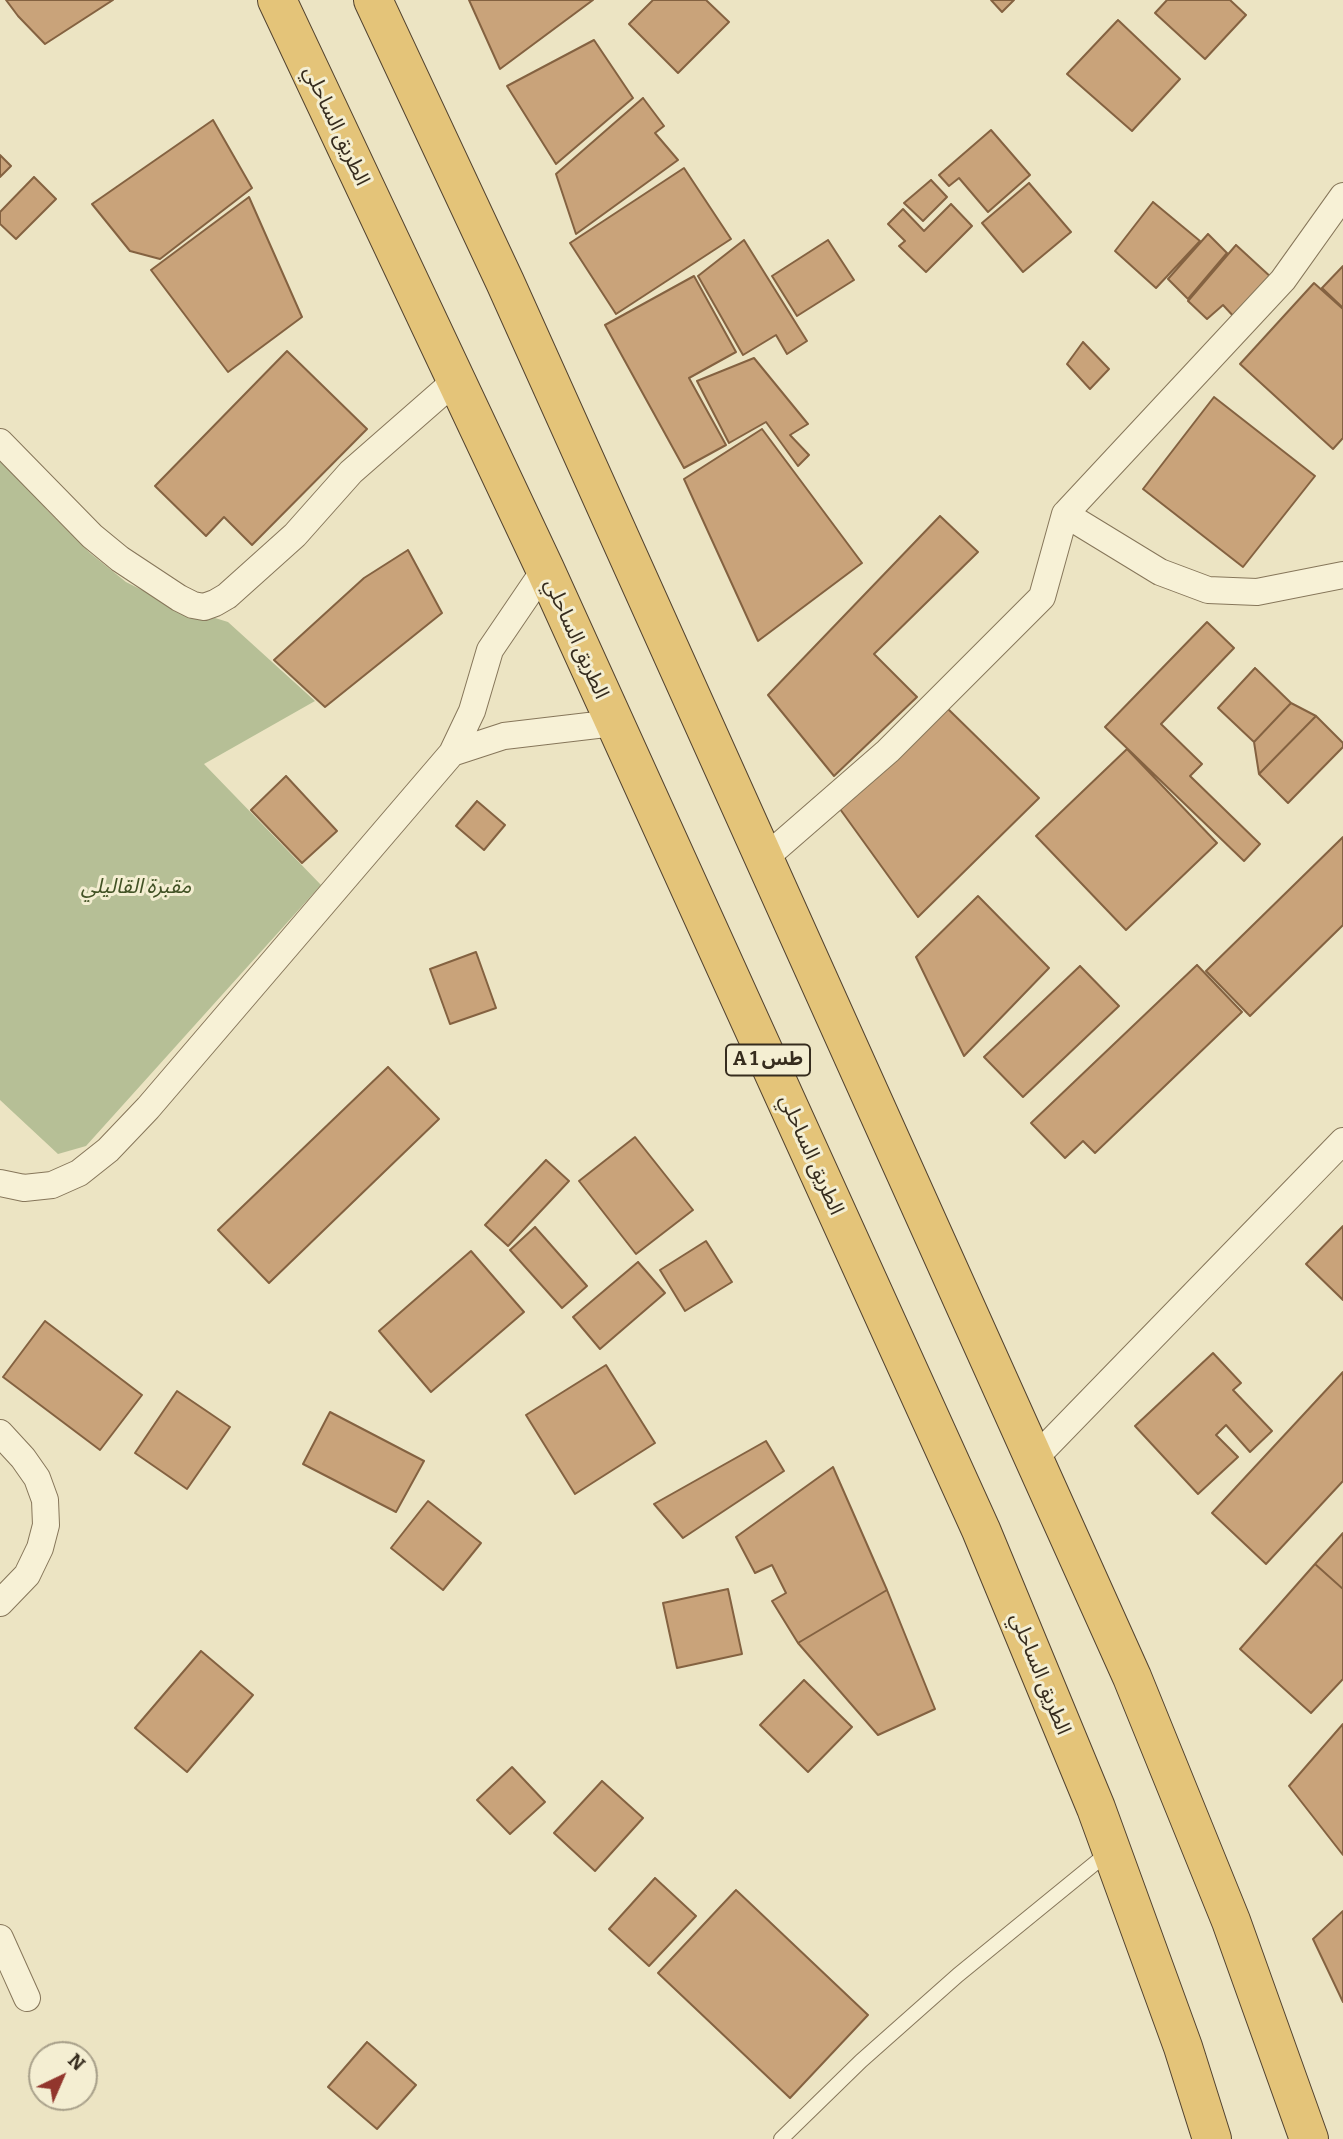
<!DOCTYPE html>
<meta charset="utf-8">
<style>
body{margin:0}
#map{position:relative;width:1343px;height:2139px;overflow:hidden;background:#ece4c3;font-family:Bitter,serif}
canvas{display:block}
.north{position:absolute;left:28px;top:2041px;width:70px;height:70px;box-sizing:border-box;background:#f4eed2;border:2px solid #a8a08a;border-radius:50%;rotate:44deg;font-size:19px;font-weight:700;line-height:28px;text-align:center;color:#362c1e}
.north::after{content:'';display:block;margin:auto;width:24px;height:32px;background:#92362d;clip-path:polygon(50% 0,100% 100%,50% 72%,0 100%)}
</style>
<div id="map">
<canvas width="1343" height="2139"></canvas>
<div class="north">N</div>
</div>
<script>
const ctx = document.querySelector('canvas').getContext('2d');
ctx.lineJoin = 'round';
function fill(path, color) {
  ctx.fillStyle = color;
  ctx.fill(path, 'evenodd');
}
function poly(rows) {
  const path = new Path2D();
  for (const r of rows) {
    path.moveTo(r[0], r[1]);
    for (let i = 2; i < r.length; i += 2) path.lineTo(r[i], r[i + 1]);
  }
  return path;
}
function trace(path, color, width, dash) {
  ctx.strokeStyle = color;
  ctx.lineWidth = width;
  ctx.lineCap = dash ? 'butt' : 'round';
  ctx.setLineDash(dash || []);
  ctx.stroke(path);
}
function drawText(font, color, halo, rows, align = 'center') {
  ctx.font = font + ' Bitter,"Noto Sans Arabic",serif';
  ctx.lineWidth = 6;
  ctx.setLineDash([]);
  ctx.textBaseline = 'middle';
  ctx.strokeStyle = halo;
  ctx.fillStyle = color;
  for (const [text, x, y, turn = 0] of rows) {
    ctx.save();
    ctx.translate(x, y);
    ctx.rotate((+turn || 0) * Math.PI / 180);
    ctx.textAlign = isNaN(turn) ? turn : align;
    if (halo) ctx.strokeText(text, 0, 0);
    ctx.fillText(text, 0, 0);
    ctx.restore();
  }
}
fill(poly([
 [0,451,16,468,47,510,90,553,126,582,170,604,228,622,315,701,204,764,321,885,86,1146,58,1154,0,1100]
]), '#b6bf96');
const building = poly([
 [6,0,113,0,45,44,18,16,6,0],
 [469,0,593,0,500,69,469,0],
 [653,0,706,0,729,22,678,73,629,24,653,0],
 [991,0,1014,0,1002,12,991,0],
 [1167,0,1230,0,1246,15,1205,59,1155,13,1167,0],
 [1118,20,1180,79,1132,131,1067,74,1118,20],
 [594,40,633,98,556,164,507,86,594,40],
 [643,98,664,126,655,133,678,160,576,234,556,174,643,98],
 [213,120,252,188,160,259,130,251,92,204,213,120],
 [991,130,1030,175,988,212,959,178,949,186,939,175,991,130],
 [0,155,11,166,0,177,0,155],
 [684,168,731,239,616,314,570,243,684,168],
 [34,177,56,199,16,239,0,224,0,212,34,177],
 [931,180,947,197,923,221,904,203,931,180],
 [1029,183,1071,232,1023,272,982,223,1029,183],
 [249,197,302,317,228,372,151,270,249,197],
 [1153,202,1200,241,1156,288,1115,251,1153,202],
 [951,204,972,226,926,272,899,246,905,241,888,224,903,209,924,231,951,204],
 [1208,234,1227,253,1188,299,1168,279,1208,234],
 [744,240,807,341,787,354,776,335,743,355,698,276,744,240],
 [828,240,854,280,797,316,772,276,828,240],
 [1236,245,1273,279,1236,319,1223,305,1207,319,1188,301,1236,245],
 [1343,266,1343,308,1322,288,1343,266],
 [694,276,736,352,689,378,726,445,684,468,605,325,694,276],
 [1314,283,1343,309,1343,438,1333,449,1240,364,1314,283],
 [1083,342,1109,369,1090,389,1067,364,1083,342],
 [287,351,367,429,252,545,224,517,206,536,155,486,287,351],
 [754,358,808,424,790,435,809,455,798,466,766,422,729,443,697,381,754,358],
 [1214,397,1315,476,1243,567,1143,489,1214,397],
 [762,429,862,563,758,641,684,479,762,429],
 [940,516,978,552,874,654,917,697,834,776,768,695,940,516],
 [408,550,442,613,325,707,274,660,364,578,408,550],
 [1207,622,1234,648,1161,724,1202,764,1190,776,1260,844,1244,861,1105,727,1207,622],
 [1255,668,1291,703,1254,742,1218,708,1255,668],
 [1291,703,1316,716,1259,774,1254,742,1291,703],
 [946,707,1039,798,918,917,840,809,946,707],
 [1316,716,1343,743,1343,747,1288,803,1259,774,1316,716],
 [1127,749,1217,843,1126,930,1036,836,1127,749],
 [286,776,337,831,302,863,251,810,286,776],
 [477,801,505,825,484,850,456,826,477,801],
 [1343,837,1343,925,1250,1016,1206,971,1343,837],
 [978,896,1049,968,964,1056,916,957,978,896],
 [476,952,496,1008,450,1024,430,969,476,952],
 [1197,965,1242,1012,1095,1153,1083,1141,1065,1158,1031,1123,1197,965],
 [1080,966,1119,1006,1023,1097,984,1057,1080,966],
 [388,1067,439,1119,269,1283,218,1230,388,1067],
 [635,1137,693,1210,636,1254,579,1181,635,1137],
 [546,1160,569,1181,508,1246,485,1225,546,1160],
 [1343,1226,1343,1300,1306,1264,1343,1226],
 [535,1227,587,1286,562,1308,510,1250,535,1227],
 [706,1241,732,1282,685,1311,660,1270,706,1241],
 [471,1251,524,1312,431,1392,379,1331,471,1251],
 [638,1262,665,1293,600,1349,573,1317,638,1262],
 [45,1321,142,1395,100,1450,3,1377,45,1321],
 [1213,1353,1241,1383,1233,1390,1272,1431,1250,1452,1226,1425,1216,1435,1238,1457,1198,1494,1135,1426,1213,1353],
 [606,1365,655,1443,575,1494,526,1415,606,1365],
 [1343,1372,1343,1481,1266,1564,1212,1513,1343,1372],
 [177,1391,230,1427,187,1489,135,1453,177,1391],
 [330,1412,424,1461,396,1512,303,1464,330,1412],
 [766,1441,784,1471,683,1538,654,1504,766,1441],
 [833,1467,887,1590,798,1643,772,1601,786,1593,772,1565,755,1573,736,1537,833,1467],
 [428,1501,481,1543,443,1590,391,1548,428,1501],
 [1343,1533,1343,1589,1315,1564,1343,1533],
 [1315,1564,1343,1589,1343,1679,1311,1713,1240,1649,1315,1564],
 [728,1589,742,1654,677,1668,663,1603,728,1589],
 [887,1590,935,1709,878,1735,798,1643,887,1590],
 [201,1651,253,1695,187,1772,135,1728,201,1651],
 [804,1680,852,1727,808,1772,760,1725,804,1680],
 [1343,1724,1343,1855,1289,1786,1343,1724],
 [512,1767,545,1802,510,1834,477,1800,512,1767],
 [602,1781,643,1818,595,1871,554,1833,602,1781],
 [655,1878,696,1916,649,1966,609,1929,655,1878],
 [736,1890,868,2015,790,2098,658,1973,736,1890],
 [1343,1911,1343,2002,1313,1939,1343,1911],
 [367,2042,416,2085,377,2129,328,2087,367,2042]
]);
fill(building, '#c9a37a');
trace(building, '#846241', 2);
const service = poly([
 [781,2139,861,2061,958,1975,1110,1851]
]);
const minor = poly([
 [0,442,92,536,120,559,179,598,193,605,204,607,215,603,227,596,295,535,351,472,455,381],
 [1065,514,1160,572,1208,590,1257,592,1343,575],
 [452,753,504,736,614,723],
 [765,858,888,751,1042,597,1065,514,1283,280,1343,196],
 [0,1183,24,1188,52,1185,79,1173,108,1150,148,1108,452,753,472,711,490,650,545,569],
 [0,1433,23,1458,37,1478,45,1500,46,1525,40,1548,27,1575,0,1603],
 [1034,1459,1343,1141],
 [0,1938,27,1998]
]);
const trunk = poly([
 [277,0,545,569,981,1530,1096,1808,1183,2047,1212,2139],
 [373,0,505,282,1132,1677,1231,1921,1309,2139]
]);
trace(service, '#86765a', 16);
trace(minor, '#86765a', 28);
trace(trunk, '#53432f', 40);
trace(service, '#f7f1d6', 14);
trace(minor, '#f7f1d6', 26);
trace(trunk, '#e4c479', 38);
for (const [x, y, w] of [
 [768,1060,84]
]) {
  const box = new Path2D();
  box.roundRect(x - w / 2, y - 15.5, w, 31, 5);
  ctx.fillStyle = '#f4eed2';
  ctx.fill(box);
  trace(box, '#362c1e', 2);
}
drawText('bold 19px', '#362c1e', null, [
 ["A 1 طس",768,1060]
]);
drawText('21px', '#362c1e', '#f4eed2', [
 ["الطريق الساحلي",336,126,65],
 ["الطريق الساحلي",576,639,66],
 ["الطريق الساحلي",811,1155,66],
 ["الطريق الساحلي",1040,1674,68]
]);
drawText('italic 21px', '#425225', '#f4eed2', [
 ["مقبرة القاليلي",136,887]
]);
</script>
